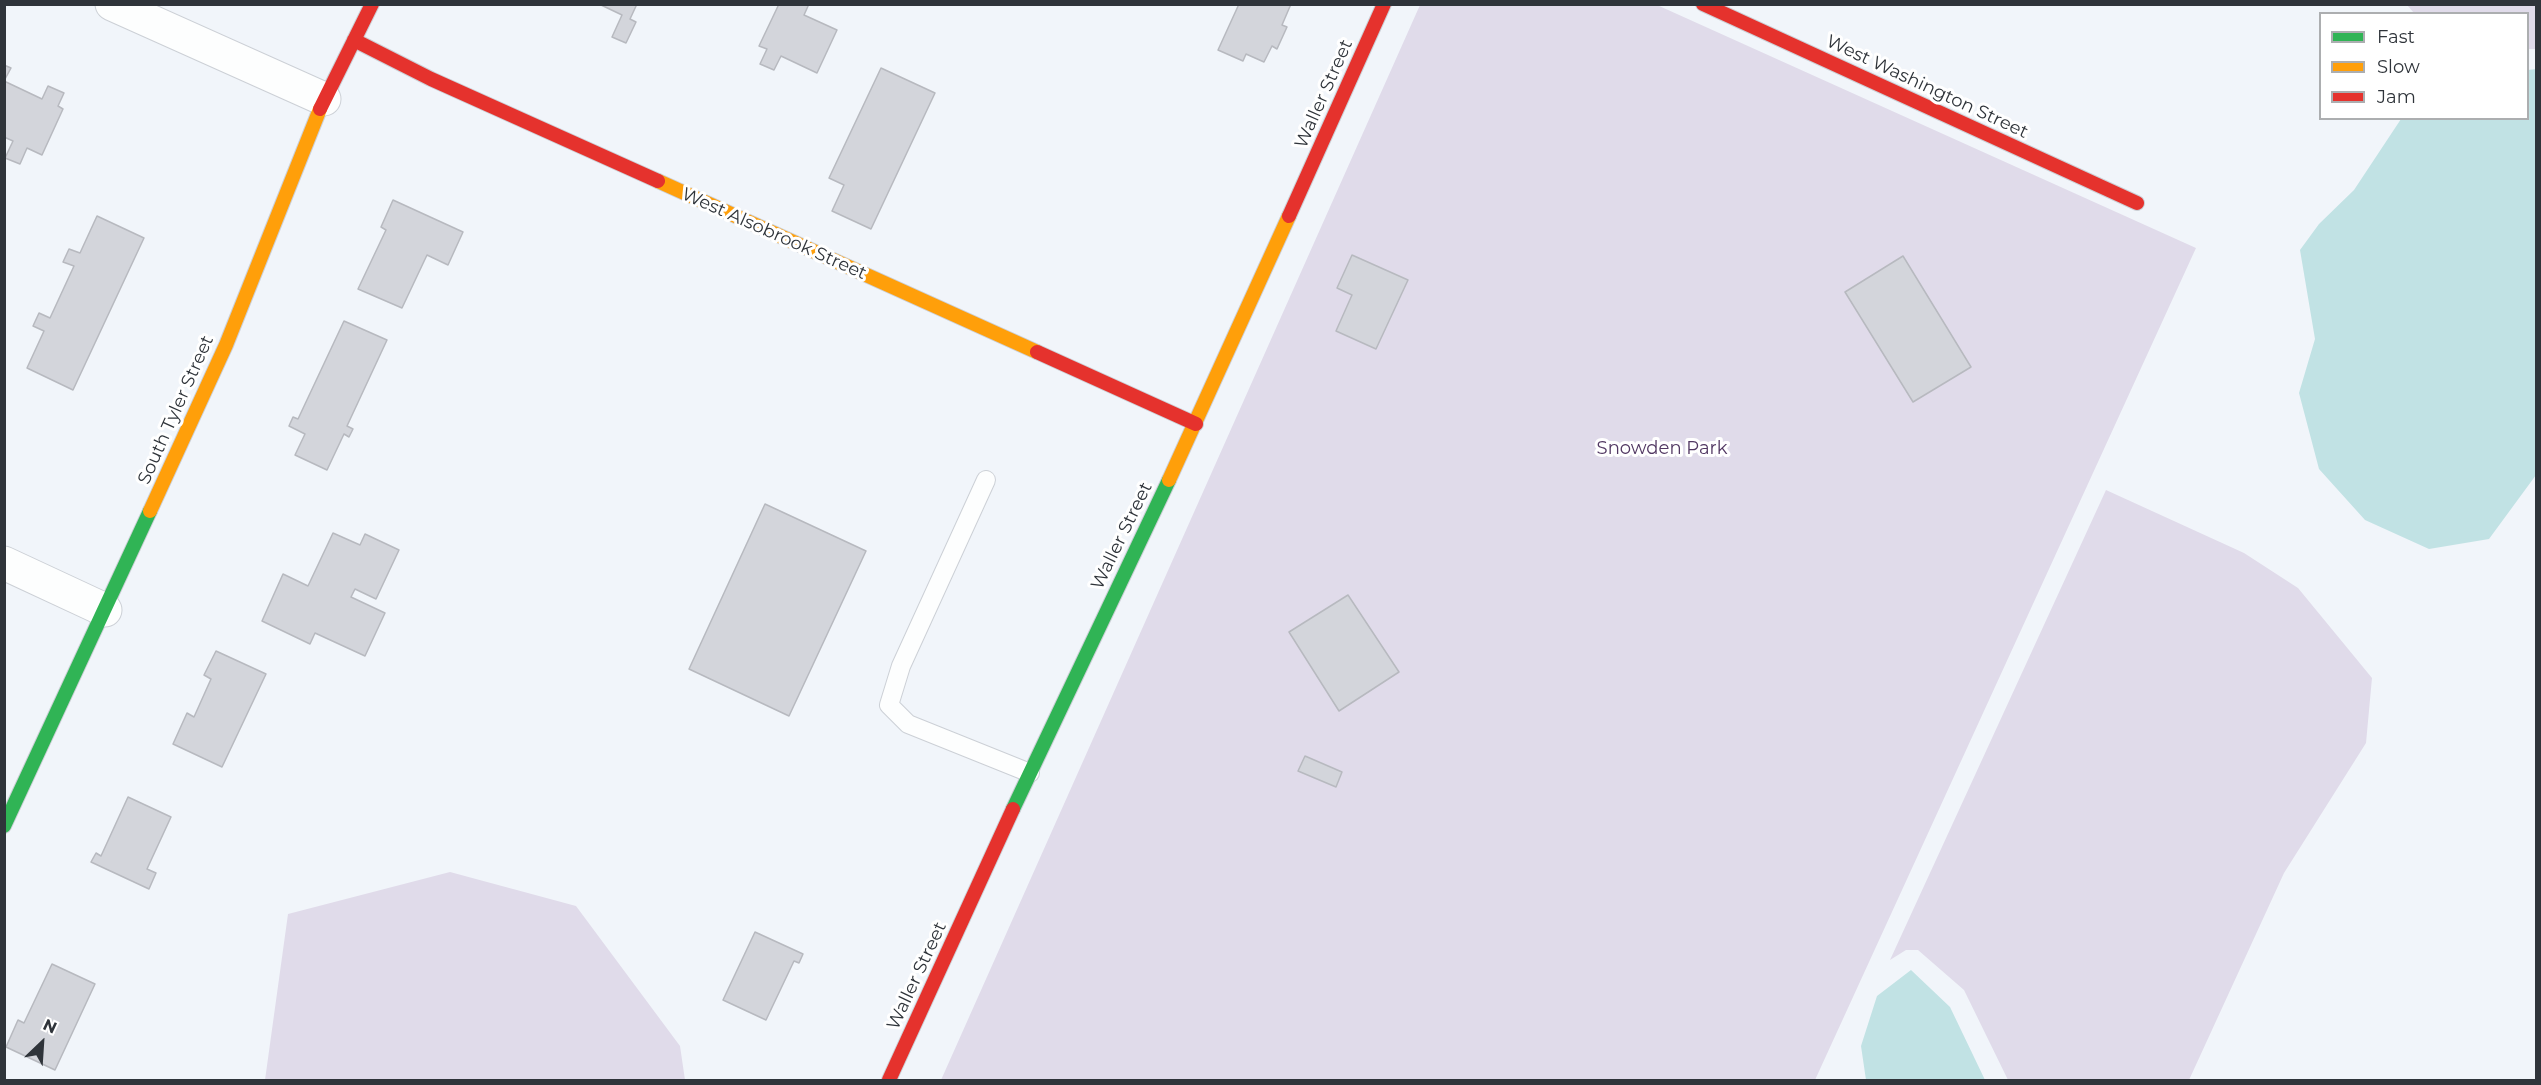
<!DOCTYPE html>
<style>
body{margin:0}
#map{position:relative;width:2541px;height:1085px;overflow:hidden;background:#f1f5fa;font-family:Montserrat,sans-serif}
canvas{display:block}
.frame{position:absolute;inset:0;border:6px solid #2f343a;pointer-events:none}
.legend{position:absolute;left:2319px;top:12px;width:210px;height:108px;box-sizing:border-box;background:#fff;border:2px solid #acaeb0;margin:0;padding:8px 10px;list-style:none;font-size:18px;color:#2f343a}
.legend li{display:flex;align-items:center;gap:12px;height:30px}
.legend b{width:30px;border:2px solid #acaeb0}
.north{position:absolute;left:12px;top:1013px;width:60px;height:60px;-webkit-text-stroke:4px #fff;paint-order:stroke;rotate:25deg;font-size:16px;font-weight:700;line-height:24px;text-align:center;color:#2f343a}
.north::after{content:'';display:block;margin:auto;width:21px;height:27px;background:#2f343a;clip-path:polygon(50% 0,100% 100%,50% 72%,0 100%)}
</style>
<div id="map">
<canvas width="2541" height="1085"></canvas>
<div class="frame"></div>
<ul class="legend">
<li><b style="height:8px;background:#30b455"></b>Fast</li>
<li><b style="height:8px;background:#ff9f0a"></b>Slow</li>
<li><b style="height:8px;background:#e5322d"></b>Jam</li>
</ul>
<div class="north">N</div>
</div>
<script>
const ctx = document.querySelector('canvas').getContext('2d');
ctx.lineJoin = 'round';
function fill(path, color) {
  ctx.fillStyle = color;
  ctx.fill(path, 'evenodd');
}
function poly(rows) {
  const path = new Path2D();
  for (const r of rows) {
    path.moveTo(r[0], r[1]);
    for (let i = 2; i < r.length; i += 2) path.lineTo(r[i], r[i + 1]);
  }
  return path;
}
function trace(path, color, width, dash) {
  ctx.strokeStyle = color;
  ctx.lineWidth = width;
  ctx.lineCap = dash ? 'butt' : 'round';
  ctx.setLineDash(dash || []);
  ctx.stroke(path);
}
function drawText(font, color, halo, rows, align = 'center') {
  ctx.font = font + ' Montserrat,sans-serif';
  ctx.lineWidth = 6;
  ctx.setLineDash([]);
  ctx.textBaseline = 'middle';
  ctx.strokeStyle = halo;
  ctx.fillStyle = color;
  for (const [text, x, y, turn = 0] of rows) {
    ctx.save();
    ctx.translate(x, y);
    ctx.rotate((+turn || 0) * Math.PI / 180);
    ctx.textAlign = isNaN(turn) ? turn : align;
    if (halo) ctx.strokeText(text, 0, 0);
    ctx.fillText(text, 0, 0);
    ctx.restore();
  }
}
fill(poly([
 [1420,5,1657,5,2196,248,1815,1080,941,1080],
 [2407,5,2536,5,2536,49,2528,49,2528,14,2414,13],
 [2106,490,2244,553,2298,588,2372,678,2366,743,2284,873,2189,1080,2008,1080,1964,990,1918,950,1906,950,1890,960],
 [450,872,576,906,680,1046,685,1080,265,1080,288,914]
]), '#e0dbea');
fill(poly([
 [2536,69,2536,475,2489,539,2429,549,2365,520,2319,469,2299,393,2315,339,2300,250,2319,224,2354,190,2401,119,2528,118,2528,70],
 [1911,970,1950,1007,1985,1080,1866,1080,1861,1046,1877,996]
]), '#c1e2e4');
const building = poly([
 [599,4,637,4,630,19,636,22,626,43,612,37,622,15,599,4],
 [779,4,809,4,804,15,837,30,817,73,781,56,774,70,760,64,767,49,759,46,779,4],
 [1239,4,1291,4,1282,25,1287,27,1277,49,1272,46,1264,62,1246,54,1243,61,1218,50,1239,4],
 [4,65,11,68,4,81,4,65],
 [881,68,935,93,871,229,832,211,844,185,829,178,881,68],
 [4,81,42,99,48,86,64,93,58,106,63,109,42,155,27,148,20,164,5,158,13,141,4,137,4,81],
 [393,200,463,232,448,265,427,255,402,308,358,289,386,230,381,227,393,200],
 [97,216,144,238,73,390,27,368,44,331,33,326,39,313,50,318,74,266,63,262,69,249,80,253,97,216],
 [1352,255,1408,280,1376,349,1336,331,1352,295,1337,288,1352,255],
 [1903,256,1971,367,1913,402,1845,292,1903,256],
 [344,321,387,340,347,426,353,429,349,437,344,434,327,470,295,455,305,434,289,426,293,417,298,419,344,321],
 [765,504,866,551,789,716,689,669,765,504],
 [333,533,360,545,365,534,399,550,376,599,355,589,351,597,385,613,365,656,315,633,310,644,262,621,283,574,308,586,333,533],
 [1348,595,1399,672,1339,711,1289,632,1348,595],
 [216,651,266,674,222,767,173,744,187,713,194,717,211,679,204,675,216,651],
 [1305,756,1342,772,1336,787,1298,771,1305,756],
 [128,797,171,817,147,869,156,873,149,889,91,862,96,853,101,856,128,797],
 [755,932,803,954,799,963,794,961,766,1020,723,1000,755,932],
 [52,964,95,984,55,1070,6,1047,18,1020,24,1023,52,964]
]);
fill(building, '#d3d5db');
trace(building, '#b7b9bf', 1.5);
const lane = poly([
 [986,480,901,666,889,705,908,724,1030,773]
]);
const street = poly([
 [112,4,324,99],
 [4,563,105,610]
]);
const fast = poly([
 [1013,809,1169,480],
 [4,826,150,511]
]);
const slow = poly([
 [658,181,1037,352],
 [1169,480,1289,216],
 [150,511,226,345,320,109]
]);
const jam = poly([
 [1703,4,2137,203],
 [354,40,431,79,658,181],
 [320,109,372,4],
 [1289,216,1384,4],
 [1037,352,1196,424],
 [889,1080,1013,809]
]);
trace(lane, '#ccd0d6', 20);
trace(street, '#ccd0d6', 35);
trace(fast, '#ccd0d6', 16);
trace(slow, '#ccd0d6', 16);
trace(jam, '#ccd0d6', 16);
trace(lane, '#fdfefe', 18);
trace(street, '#fdfefe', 33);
trace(fast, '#30b455', 14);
trace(slow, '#ff9f0a', 14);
trace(jam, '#e5322d', 14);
drawText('18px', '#2f343a', '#fff', [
 ["West Washington Street",1927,87,25],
 ["Waller Street",1324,94,-66],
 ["West Alsobrook Street",774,234,24],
 ["South Tyler Street",176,410,-66],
 ["Waller Street",1122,536,-64],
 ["Waller Street",917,976,-65]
]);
drawText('18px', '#513762', '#fff', [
 ["Snowden Park",1662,449]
]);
</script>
